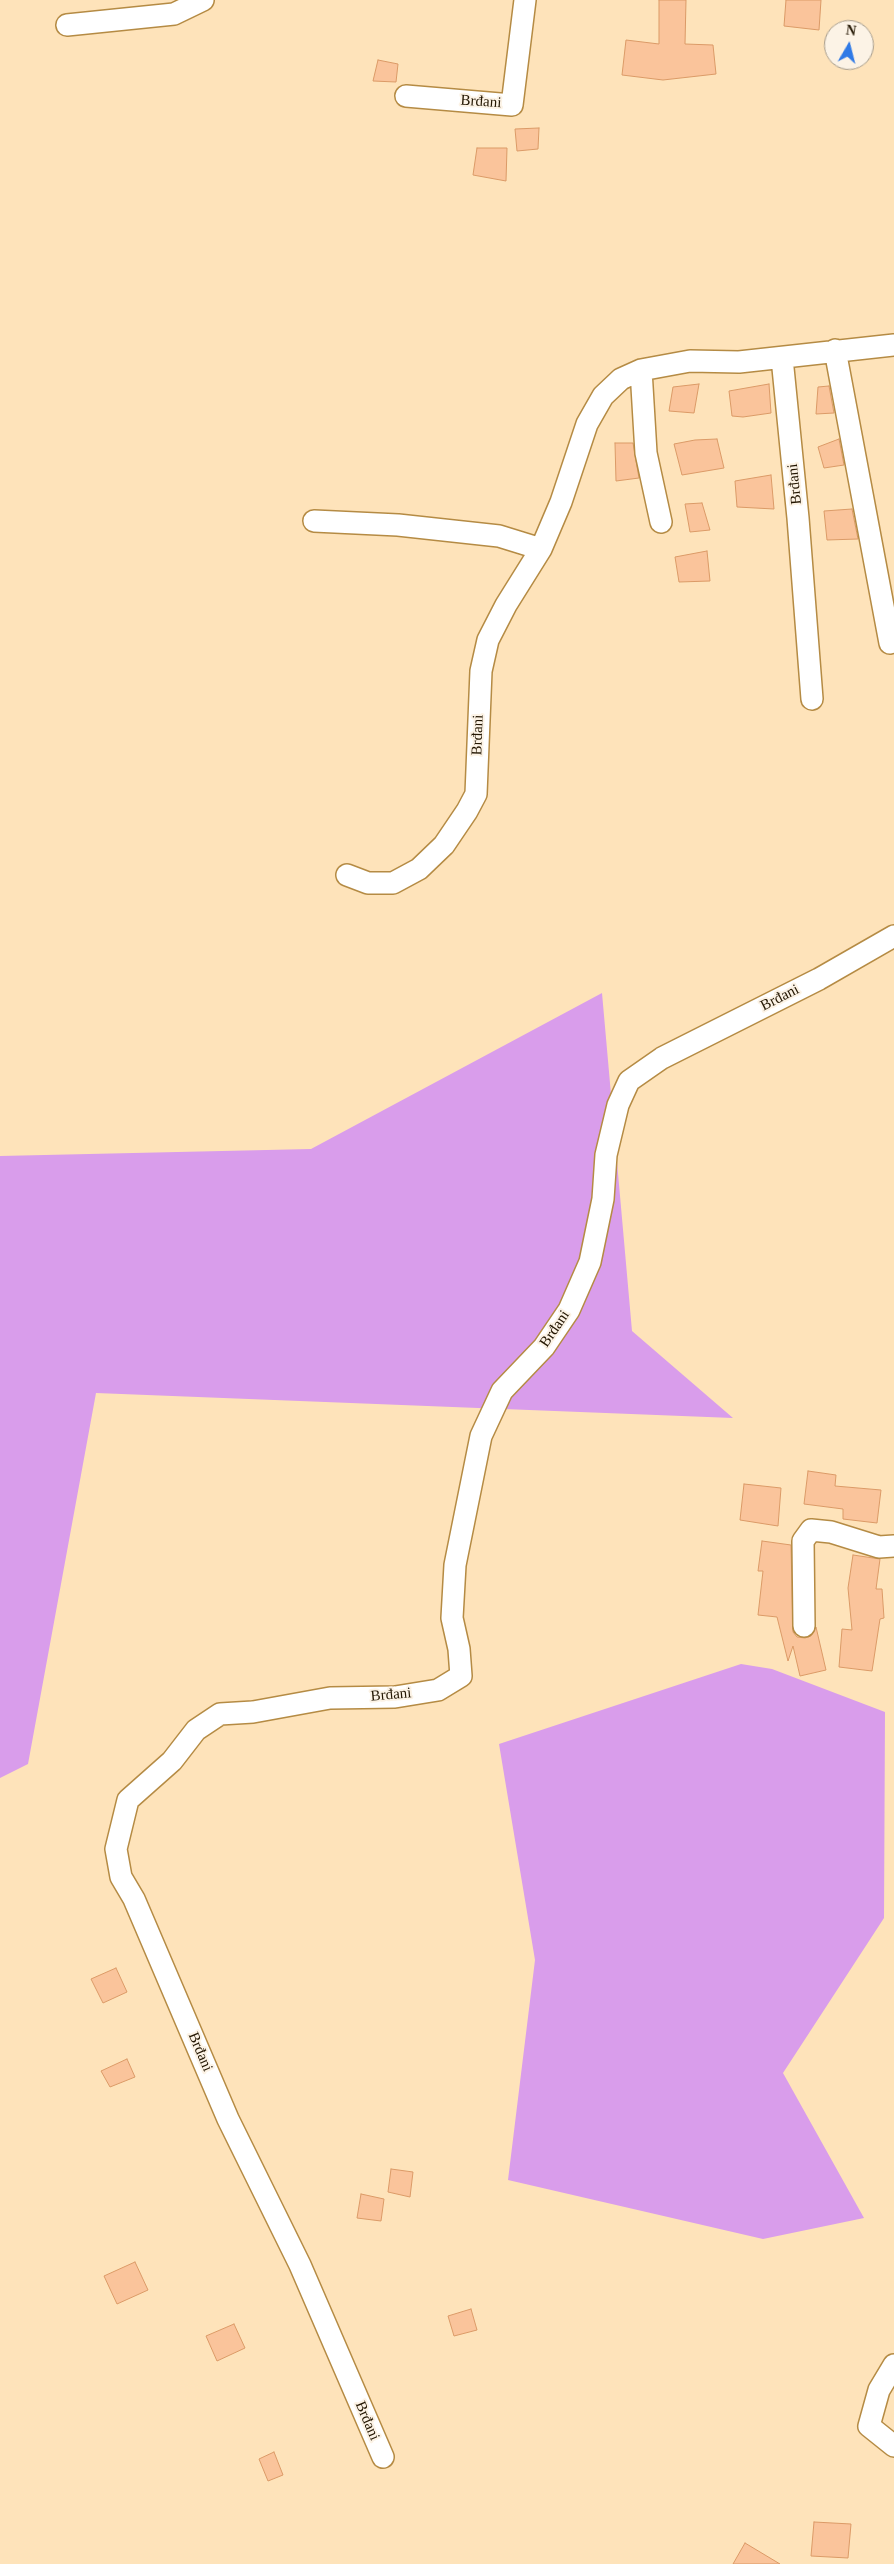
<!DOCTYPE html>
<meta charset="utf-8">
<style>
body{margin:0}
#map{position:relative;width:894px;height:2564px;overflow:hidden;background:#fee3ba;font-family:Georgia,serif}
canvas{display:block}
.north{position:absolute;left:824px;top:20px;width:50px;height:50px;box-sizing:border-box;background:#fcf3e6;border:1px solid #a59b8b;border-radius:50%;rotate:8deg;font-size:14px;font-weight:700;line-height:20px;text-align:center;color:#231602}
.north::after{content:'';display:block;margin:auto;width:18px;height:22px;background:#307ae6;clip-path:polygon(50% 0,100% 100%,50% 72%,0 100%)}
</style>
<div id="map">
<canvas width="894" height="2564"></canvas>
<div class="north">N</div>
</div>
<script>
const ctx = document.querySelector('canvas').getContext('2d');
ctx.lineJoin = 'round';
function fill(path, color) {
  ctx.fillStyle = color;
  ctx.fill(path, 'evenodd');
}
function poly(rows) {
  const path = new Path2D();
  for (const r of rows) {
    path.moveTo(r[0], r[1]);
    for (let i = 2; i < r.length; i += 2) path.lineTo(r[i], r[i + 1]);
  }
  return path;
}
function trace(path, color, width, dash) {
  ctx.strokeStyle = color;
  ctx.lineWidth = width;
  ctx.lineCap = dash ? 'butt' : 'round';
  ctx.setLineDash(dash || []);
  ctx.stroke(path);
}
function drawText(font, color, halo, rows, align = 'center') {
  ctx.font = font + ' Georgia,serif';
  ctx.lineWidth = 4;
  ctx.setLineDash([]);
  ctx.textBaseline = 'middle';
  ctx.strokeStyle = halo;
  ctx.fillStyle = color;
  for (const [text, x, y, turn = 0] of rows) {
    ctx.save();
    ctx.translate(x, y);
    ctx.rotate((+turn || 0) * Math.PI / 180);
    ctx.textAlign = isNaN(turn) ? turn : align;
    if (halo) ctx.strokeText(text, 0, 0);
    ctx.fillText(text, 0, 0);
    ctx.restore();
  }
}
fill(poly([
 [602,993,632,1331,733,1418,96,1393,28,1764,0,1778,0,1156,311,1149],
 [741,1664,772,1669,885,1712,884,1918,783,2073,864,2218,763,2239,508,2180,535,1960,499,1744]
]), '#d99deb');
const building = poly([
 [659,0,686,0,685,44,713,45,716,74,663,80,622,75,626,40,659,44,659,0],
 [786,0,821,0,819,30,784,26,786,0],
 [378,60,398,64,396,82,373,81,378,60],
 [539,128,538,149,517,151,515,129,539,128],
 [477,148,507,148,506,181,473,175,477,148],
 [699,384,694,413,669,411,673,387,699,384],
 [769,384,771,413,743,417,732,416,729,391,769,384],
 [829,386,834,413,816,414,818,387,829,386],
 [717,439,724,468,682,475,674,444,695,440,717,439],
 [839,439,844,465,824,468,818,447,839,439],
 [615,443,633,443,639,478,616,481,615,443],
 [771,475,774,509,737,507,735,481,771,475],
 [702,503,710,530,690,532,685,504,702,503],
 [852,509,858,539,827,540,824,511,852,509],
 [707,551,710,581,679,582,675,557,707,551],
 [808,1471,836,1475,835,1486,881,1490,877,1523,843,1519,843,1509,804,1504,808,1471],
 [744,1484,781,1488,778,1526,740,1520,744,1484],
 [762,1541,791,1545,793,1632,797,1637,805,1638,811,1636,816,1627,826,1670,800,1676,793,1646,788,1661,777,1617,758,1615,763,1571,758,1571,762,1541],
 [853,1555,880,1559,876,1589,882,1589,884,1618,880,1619,872,1671,839,1667,842,1629,852,1630,848,1588,853,1555],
 [116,1968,127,1992,103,2003,91,1979,116,1968],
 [127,2059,135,2077,110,2087,101,2071,127,2059],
 [391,2169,413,2172,410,2197,388,2192,391,2169],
 [361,2194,384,2199,381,2221,357,2218,361,2194],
 [135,2262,148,2290,117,2304,104,2276,135,2262],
 [471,2309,477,2330,454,2336,448,2316,471,2309],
 [234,2324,245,2348,217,2361,206,2336,234,2324],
 [274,2452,283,2475,268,2481,259,2459,274,2452],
 [814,2522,851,2524,848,2558,811,2556,814,2522],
 [745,2543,780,2564,733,2564,745,2543]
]);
fill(building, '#fac49b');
trace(building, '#db9a67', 1);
const minor = poly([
 [67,25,174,14,203,0],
 [406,96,512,105,525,0],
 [835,350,890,643],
 [782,358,798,518,812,699],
 [641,370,646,453,661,522],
 [314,521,398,525,499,536,541,549],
 [347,875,368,883,393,883,419,869,444,845,467,811,476,794,481,671,488,640,506,605,541,549,561,502,587,424,603,396,621,379,641,370,690,361,739,362,894,345],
 [804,1626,803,1541,811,1530,831,1532,879,1547,894,1546],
 [894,2365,879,2390,869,2426,894,2446],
 [383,2457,300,2265,228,2119,134,1899,121,1877,116,1849,128,1800,172,1761,196,1730,220,1714,253,1712,330,1698,395,1697,438,1690,461,1676,459,1649,452,1618,455,1565,481,1436,502,1391,544,1347,569,1310,590,1262,603,1199,606,1155,618,1105,629,1081,662,1058,819,979,894,936]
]);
trace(minor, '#b58b44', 24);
trace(minor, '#fff', 21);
drawText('15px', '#231602', '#fcf3e6', [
 ["Brđani",481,102,4],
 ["Brđani",795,484,-96],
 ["Brđani",478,735,-88],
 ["Brđani",780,998,-27],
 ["Brđani",555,1329,-56],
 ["Brđani",391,1695,-5],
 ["Brđani",200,2052,67],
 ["Brđani",367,2421,67]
]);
</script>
